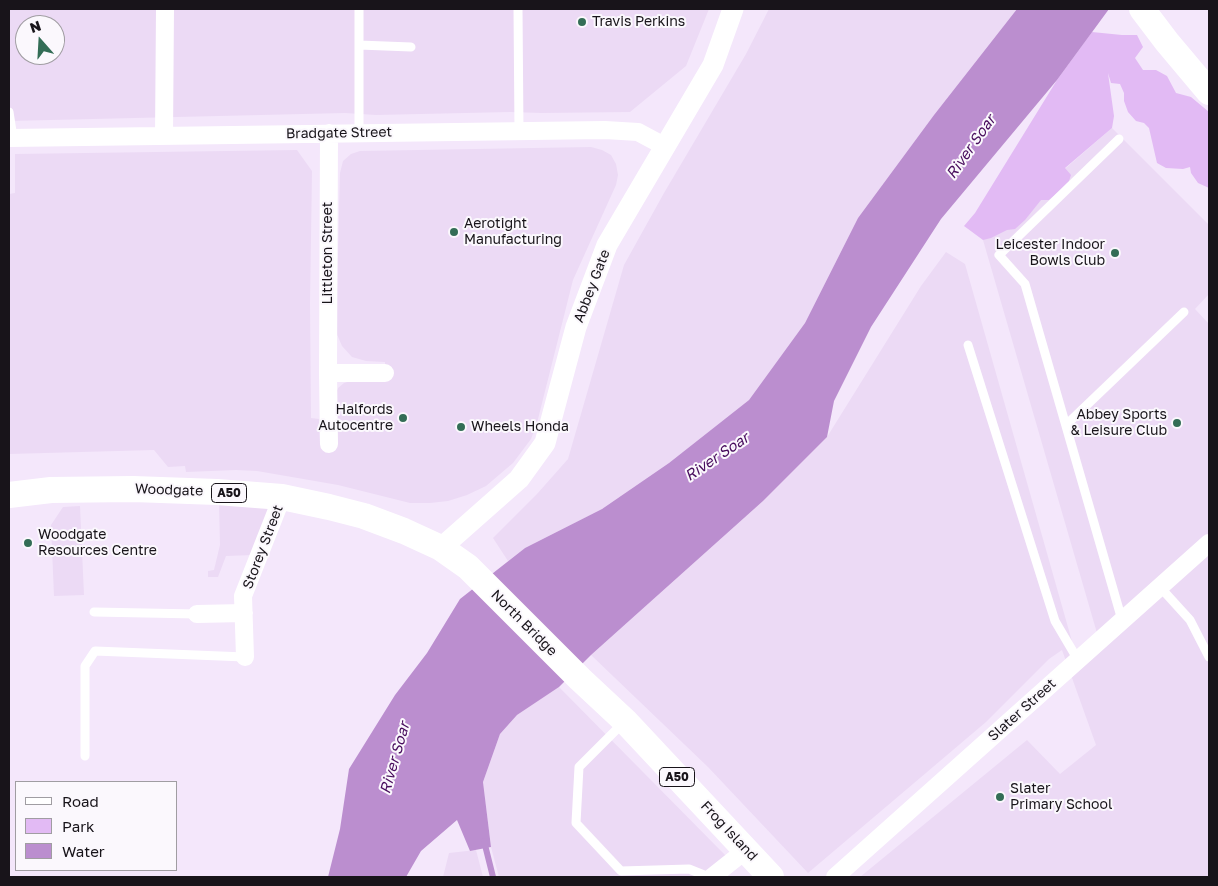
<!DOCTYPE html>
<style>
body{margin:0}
#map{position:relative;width:1218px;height:886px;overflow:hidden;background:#f4e7fb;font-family:"Golos Text",sans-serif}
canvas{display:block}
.frame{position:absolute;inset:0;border:10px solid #18141a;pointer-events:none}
.legend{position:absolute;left:15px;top:781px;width:162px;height:90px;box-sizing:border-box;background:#fbf8fd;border:1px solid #a09da2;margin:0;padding:6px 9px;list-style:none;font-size:15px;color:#18141a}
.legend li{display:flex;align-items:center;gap:10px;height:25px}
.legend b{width:25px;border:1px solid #a09da2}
.north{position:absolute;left:15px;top:15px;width:50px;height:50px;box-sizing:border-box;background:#fbf8fd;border:1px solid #a09da2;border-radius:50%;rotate:341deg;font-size:14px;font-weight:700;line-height:20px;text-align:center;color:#18141a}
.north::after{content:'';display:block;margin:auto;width:18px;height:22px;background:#336d56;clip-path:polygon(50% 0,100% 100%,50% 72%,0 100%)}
</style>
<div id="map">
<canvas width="1218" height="886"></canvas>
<div class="frame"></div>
<ul class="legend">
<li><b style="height:6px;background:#fff"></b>Road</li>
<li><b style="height:14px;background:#e2baf4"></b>Park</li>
<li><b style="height:14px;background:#bb8ecf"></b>Water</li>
</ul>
<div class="north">N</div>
</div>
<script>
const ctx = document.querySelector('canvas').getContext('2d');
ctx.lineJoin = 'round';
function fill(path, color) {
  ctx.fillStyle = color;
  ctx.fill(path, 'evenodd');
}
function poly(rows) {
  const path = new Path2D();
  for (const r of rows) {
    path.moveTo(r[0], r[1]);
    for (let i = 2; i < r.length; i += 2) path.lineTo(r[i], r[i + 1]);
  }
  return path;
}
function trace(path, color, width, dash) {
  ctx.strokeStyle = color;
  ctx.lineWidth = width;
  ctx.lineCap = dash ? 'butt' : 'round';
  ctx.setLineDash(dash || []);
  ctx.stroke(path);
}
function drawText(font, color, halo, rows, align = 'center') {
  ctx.font = font + ' "Golos Text",sans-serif';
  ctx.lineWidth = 4;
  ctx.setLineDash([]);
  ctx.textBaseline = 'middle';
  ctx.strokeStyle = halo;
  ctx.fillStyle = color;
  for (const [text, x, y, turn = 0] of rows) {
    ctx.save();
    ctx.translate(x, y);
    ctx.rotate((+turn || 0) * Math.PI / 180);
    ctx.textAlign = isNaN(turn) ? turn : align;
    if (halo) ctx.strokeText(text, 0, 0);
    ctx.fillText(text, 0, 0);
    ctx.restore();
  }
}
fill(poly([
 [9,9,709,9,686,66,630,112,542,113,510,112,376,115,345,113,9,121],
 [25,25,55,25,55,55,25,55],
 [769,9,1017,9,934,115,858,218,805,323,749,400,669,463,602,509,525,548,508,561,493,538,537,494,568,459,624,265,664,193,746,54],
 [1112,128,1209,225,1209,294,1195,309,1209,324,1209,877,860,877,1027,740,1060,774,1096,745,1062,650,1049,659,986,722,808,873,708,767,591,655,763,501,827,437,921,286,946,252,965,264,1077,659,1099,640,983,240],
 [591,147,602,150,611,155,616,164,618,175,616,185,573,280,537,423,531,439,513,463,486,486,467,495,448,501,430,503,410,503,338,485,257,471,236,470,186,472,185,466,168,467,154,450,9,454,9,194,15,193,15,154,297,150,312,171,310,303,311,418,319,419,320,444,336,444,335,395,338,388,344,383,351,381,385,382,385,362,366,361,352,357,342,346,336,332,340,173,343,161,351,154,360,151],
 [219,503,271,504,253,555,226,556,218,577,208,577,208,571,214,570,220,545],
 [80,506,84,595,54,596,51,525,63,507],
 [559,687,726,856,725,877,499,877,491,847,483,782,500,734,517,715],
 [476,850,483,877,443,877,449,853]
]), '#ecdaf5');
fill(poly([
 [1092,32,1122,35,1137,35,1143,47,1135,58,1143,70,1156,70,1167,76,1176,93,1191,97,1209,112,1209,188,1198,183,1191,173,1190,167,1183,169,1166,168,1157,163,1149,128,1144,123,1136,121,1128,112,1124,101,1124,93,1120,84,1111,83,1108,73,1114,116,1112,128,1065,168,1071,175,1068,184,1049,200,1041,200,1025,220,1015,229,1007,230,991,238,983,240,964,226,975,213,1057,80]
]), '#e2baf4');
fill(poly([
 [1017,9,1109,9,1057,80,941,219,871,327,834,401,827,437,763,501,591,655,559,687,517,715,500,734,483,782,491,847,470,851,457,820,421,851,406,877,328,877,340,829,349,769,395,695,427,653,460,599,525,548,602,509,669,463,749,400,805,323,858,218,934,115]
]), '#bb8ecf');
trace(poly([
 [484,841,493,877]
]), '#bb8ecf', 6);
trace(poly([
 [518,9,519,131],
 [359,45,411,47],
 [9,112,13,138],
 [359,133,359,9],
 [1119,139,999,255,1025,284,1122,620],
 [968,345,1055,621,1078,660],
 [1066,425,1184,312],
 [1160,587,1190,620,1209,657],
 [94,612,197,614],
 [623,723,579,767,576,823,621,871,689,869,709,877],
 [85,756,85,666,95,651,245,657]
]), '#fff', 9);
trace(poly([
 [329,133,328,373,329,444],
 [164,136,165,9],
 [9,138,605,130,638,132,666,147],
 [328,373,385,373],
 [197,614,244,613],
 [245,657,243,596,282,497],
 [712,877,746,850],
 [835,877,1209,543]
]), '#fff', 18);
trace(poly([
 [441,548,519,479,545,443,576,327,607,245,713,65,733,9]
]), '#fff', 21);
trace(poly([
 [1142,9,1167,42,1209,92],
 [9,495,51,490,133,489,217,492,282,497,329,507,364,516,404,531,441,548,468,567,580,679,625,721,771,877]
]), '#fff', 26);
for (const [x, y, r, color] of [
 [582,22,5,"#336d56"],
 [454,232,5,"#336d56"],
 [1115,253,5,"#336d56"],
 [403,418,5,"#336d56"],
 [1177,423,5,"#336d56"],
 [461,427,5,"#336d56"],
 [28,543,5,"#336d56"],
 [1000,797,5,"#336d56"]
]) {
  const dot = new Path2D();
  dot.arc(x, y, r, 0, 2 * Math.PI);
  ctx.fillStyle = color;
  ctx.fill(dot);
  trace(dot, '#fbf8fd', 2);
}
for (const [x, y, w] of [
 [229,493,35],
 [677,777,35]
]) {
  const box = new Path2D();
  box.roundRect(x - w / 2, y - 9.5, w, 19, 4);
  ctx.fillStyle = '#fbf8fd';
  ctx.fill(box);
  trace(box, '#18141a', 1);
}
drawText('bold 12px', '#18141a', null, [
 ["A50",229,493],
 ["A50",677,777]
]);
drawText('14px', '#18141a', '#fbf8fd', [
 ["Travis Perkins",592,22],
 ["Aerotight",464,224],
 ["Manufacturing",464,240],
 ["Leicester Indoor",1105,245,"right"],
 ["Bowls Club",1105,261,"right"],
 ["Halfords",393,410,"right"],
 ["Autocentre",393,426,"right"],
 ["Abbey Sports",1167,415,"right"],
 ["& Leisure Club",1167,431,"right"],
 ["Wheels Honda",471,427],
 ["Woodgate",38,535],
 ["Resources Centre",38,551],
 ["Slater",1010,789],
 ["Primary School",1010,805]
], 'left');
drawText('14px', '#18141a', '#fbf8fd', [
 ["Bradgate Street",339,133,-1],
 ["Littleton Street",328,253,-90],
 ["Abbey Gate",592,286,-69],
 ["Woodgate",169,490,2],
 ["Storey Street",263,547,-69],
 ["North Bridge",524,623,45],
 ["Slater Street",1022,710,-42],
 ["Frog Island",729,831,47]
]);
drawText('italic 15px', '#480d5d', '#fbf8fd', [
 ["River Soar",971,147,-55],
 ["River Soar",717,457,-34],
 ["River Soar",395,758,-74]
]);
</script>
